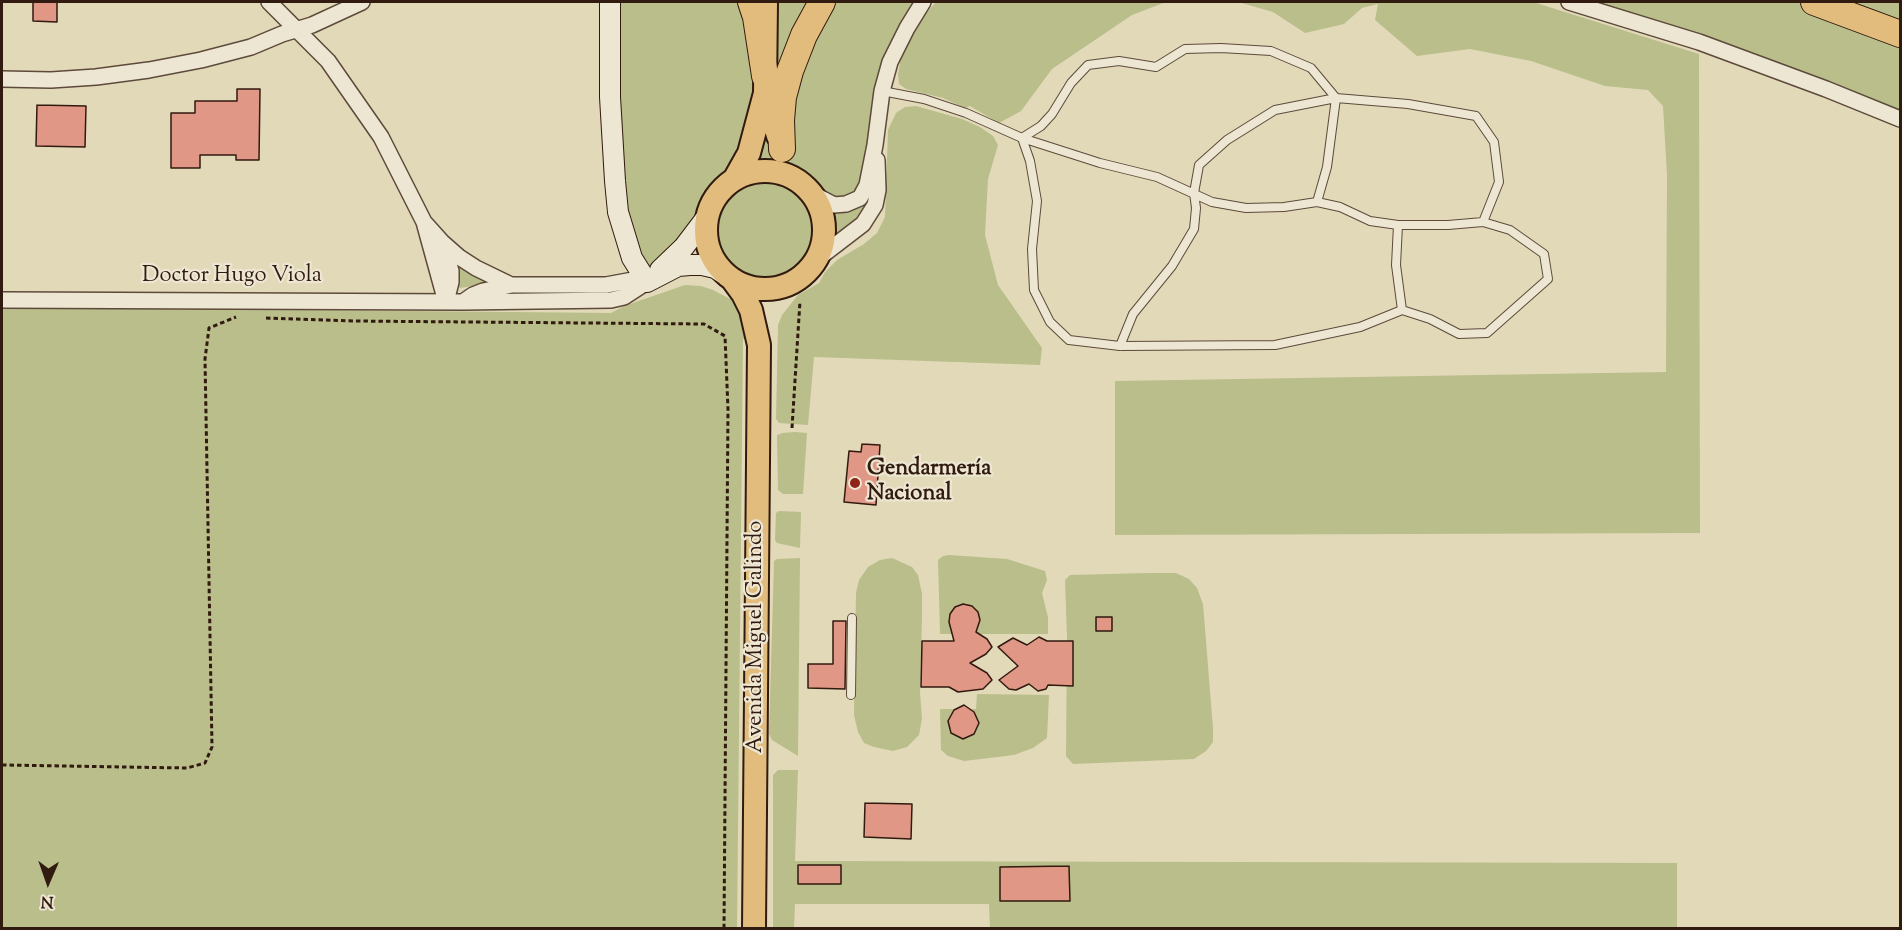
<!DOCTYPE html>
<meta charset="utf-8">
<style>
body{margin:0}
#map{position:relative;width:1902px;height:930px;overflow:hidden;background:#e2d9b9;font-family:"Sorts Mill Goudy",serif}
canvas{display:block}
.frame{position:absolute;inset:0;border:3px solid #311a0f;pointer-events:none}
.north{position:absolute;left:18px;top:852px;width:60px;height:60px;-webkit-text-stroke:4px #ece6d2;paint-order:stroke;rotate:182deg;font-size:16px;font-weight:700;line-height:24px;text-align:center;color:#311a0f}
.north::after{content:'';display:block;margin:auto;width:21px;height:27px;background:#311a0f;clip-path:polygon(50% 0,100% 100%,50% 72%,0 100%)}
</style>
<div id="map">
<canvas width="1902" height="930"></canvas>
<div class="frame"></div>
<div class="north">N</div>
</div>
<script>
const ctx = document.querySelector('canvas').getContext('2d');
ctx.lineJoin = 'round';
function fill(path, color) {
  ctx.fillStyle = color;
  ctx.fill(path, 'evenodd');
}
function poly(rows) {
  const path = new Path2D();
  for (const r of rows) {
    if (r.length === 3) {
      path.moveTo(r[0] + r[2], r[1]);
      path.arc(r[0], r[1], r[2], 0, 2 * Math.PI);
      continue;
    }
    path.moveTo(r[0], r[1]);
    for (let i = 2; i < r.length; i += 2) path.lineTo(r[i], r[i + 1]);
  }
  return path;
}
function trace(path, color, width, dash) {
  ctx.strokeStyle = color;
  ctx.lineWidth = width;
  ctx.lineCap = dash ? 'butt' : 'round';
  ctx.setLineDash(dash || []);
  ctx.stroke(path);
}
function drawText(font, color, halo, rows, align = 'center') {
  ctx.font = font + ' "Sorts Mill Goudy",serif';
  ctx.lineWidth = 4.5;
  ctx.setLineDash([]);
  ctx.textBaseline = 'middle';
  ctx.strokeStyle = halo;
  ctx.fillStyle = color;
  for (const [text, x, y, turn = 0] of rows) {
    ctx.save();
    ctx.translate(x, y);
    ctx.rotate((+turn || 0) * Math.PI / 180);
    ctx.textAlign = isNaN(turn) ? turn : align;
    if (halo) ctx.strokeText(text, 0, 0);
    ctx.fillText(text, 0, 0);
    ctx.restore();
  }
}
fill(poly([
 [610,2,923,2,890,62,867,185,846,204,811,193,799,181,784,174,767,170,750,172,735,178,722,189,712,202,706,218,644,278,624,236],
 [936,2,1166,2,1132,15,1052,69,1021,111,999,123,970,106,965,108,943,98,906,89,899,84,898,74,901,57,923,17],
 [1238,2,1533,2,1699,54,1700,533,1115,535,1115,381,1666,372,1667,175,1663,106,1648,90,1605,86,1531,61,1470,49,1417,56,1375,20,1378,4,1362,8,1344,24,1305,33,1273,12],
 [1569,2,1900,2,1900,119],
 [916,106,962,119,980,127,993,136,998,145,988,179,985,235,998,285,1042,348,1040,365,814,357,808,425,779,423,776,419,778,325,782,315,798,295,819,283,825,272,837,260,864,244,877,233,885,217,888,130,896,113,905,107],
 [765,229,48],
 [869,199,871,200,860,220,841,233,832,235,832,223,827,211,846,213],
 [459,264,486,281,485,284,460,288,458,286,456,266],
 [685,285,701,286,713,290,738,303,748,339,743,339,737,928,2,928,2,307,611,313,624,306],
 [795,432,807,433,803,494,783,494,778,490,777,435,783,433],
 [779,511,801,512,800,548,777,543,775,540,776,513],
 [949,555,1007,559,1045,571,1047,580,1042,593,1048,617,1048,634,940,634,938,560,943,556],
 [800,558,798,756,772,740,769,734,774,561,777,559],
 [892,558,912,567,918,575,922,594,922,618,920,692,922,719,919,735,907,747,893,751,874,747,864,743,858,732,854,715,856,593,859,580,868,567,880,560],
 [1149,573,1176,573,1189,579,1197,588,1203,604,1213,728,1213,742,1206,751,1194,759,1073,764,1066,756,1067,637,1065,580,1070,575],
 [977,694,1049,695,1047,738,1033,748,1014,755,964,761,948,756,941,750,940,709,976,709],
 [778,770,798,770,795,861,1677,863,1677,928,990,928,989,904,795,904,794,928,773,928,773,775]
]), '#b9be8b');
const building = poly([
 [33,2,57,2,57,22,33,21,33,2],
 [237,89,260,89,259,160,236,160,236,155,200,155,200,168,171,168,171,113,195,113,195,101,237,101,237,89],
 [37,105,86,106,85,147,36,146,37,105],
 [862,444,880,445,876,505,844,502,849,451,861,452,862,444],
 [963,604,972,606,978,612,980,620,976,632,987,639,992,647,986,654,970,663,987,673,992,680,983,689,958,692,949,687,921,687,922,641,954,641,949,622,950,614,955,607,963,604],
 [1096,617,1112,617,1112,631,1096,631,1096,617],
 [833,621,846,621,845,689,808,688,808,664,833,664,833,621],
 [1039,637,1047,641,1073,641,1073,686,1048,685,1046,689,1038,691,1029,684,1016,690,1009,689,999,680,1018,666,998,647,1013,638,1027,645,1039,637],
 [964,705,974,712,979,723,974,734,963,739,951,733,948,721,954,710,964,705],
 [865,803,912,804,911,839,864,837,865,803],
 [798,865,841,865,841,884,798,884,798,865],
 [1069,866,1070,901,1000,901,1000,867,1069,866]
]);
fill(building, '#e19785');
trace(building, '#311a0f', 1.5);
const service = poly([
 [882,91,924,99,966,113,1022,138,1100,163,1157,177,1212,202,1246,208,1284,207,1317,202,1340,207,1370,221,1398,225,1448,225,1483,222,1510,230,1544,254,1548,279,1487,333,1459,334,1430,319,1402,310,1360,327,1275,345,1120,346,1069,340,1050,322,1034,290,1032,249,1037,201,1030,161,1022,138,1041,126,1052,114,1071,83,1088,65,1119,61,1156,67,1185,49,1221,48,1271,51,1311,68,1336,98,1327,167,1317,202],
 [1398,225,1396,265,1402,310],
 [1120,346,1133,314,1172,266,1194,229,1196,208,1194,193,1199,165,1227,140,1275,110,1336,98,1408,104,1476,116,1494,142,1499,182,1483,222],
 [851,695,852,618]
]);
const minor = poly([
 [269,2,328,61,381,137,424,222,446,302],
 [1569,2,1699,42,1826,89,1900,119],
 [2,79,51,80,96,77,149,70,201,60,251,47,282,34,312,25,362,2],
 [811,193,834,205,846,204,860,198,867,185,875,145,882,91,890,62,907,28,923,2],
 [424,222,442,242,459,257,476,268,511,285],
 [443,244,451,271,451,282,446,302],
 [816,260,863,224,875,205,878,190,877,160],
 [2,300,463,302,611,300,624,297,647,282],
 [463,302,473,295,483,291,512,285,606,285,644,278]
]);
const secondary = poly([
 [610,2,610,97,615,181,618,212,632,258,647,282,678,266,690,265,702,265,715,268,726,275],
 [660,270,684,247,706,218]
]);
const primary = poly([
 [766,2,765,92,778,136],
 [765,230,59],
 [735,178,749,153,765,93],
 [732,279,743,294,751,310,759,345,754,928]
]);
const motorway = poly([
 [751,2,756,17,765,76],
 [1814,2,1900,34],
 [782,149,781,120,783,97,790,71,804,35,822,2]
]);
trace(service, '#5d4a3a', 10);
trace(minor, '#5d4a3a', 18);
trace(secondary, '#311a0f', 22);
trace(primary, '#311a0f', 26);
trace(motorway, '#311a0f', 28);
trace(poly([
 [266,318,354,321,704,324,725,336,728,409,724,928],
 [792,428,800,301],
 [2,765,187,768,205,763,212,747,205,359,209,328,236,317]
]), '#311a0f', 3, [4.5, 3]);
trace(service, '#ece6d2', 8);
trace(minor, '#ece6d2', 15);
trace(secondary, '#ece6d2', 20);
trace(primary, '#e1bc7c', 22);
trace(motorway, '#e1bc7c', 26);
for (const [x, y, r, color] of [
 [855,483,6,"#8f2418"]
]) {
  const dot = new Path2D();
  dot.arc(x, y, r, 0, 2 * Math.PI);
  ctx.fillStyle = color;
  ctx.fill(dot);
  trace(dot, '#ece6d2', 2);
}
drawText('22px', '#311a0f', '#ece6d2', [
 ["Doctor Hugo Viola",232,277],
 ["Avenida Miguel Galindo",757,637,-90]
]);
drawText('bold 22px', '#311a0f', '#ece6d2', [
 ["Gendarmería",867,470],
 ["Nacional",867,495]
], 'left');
</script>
